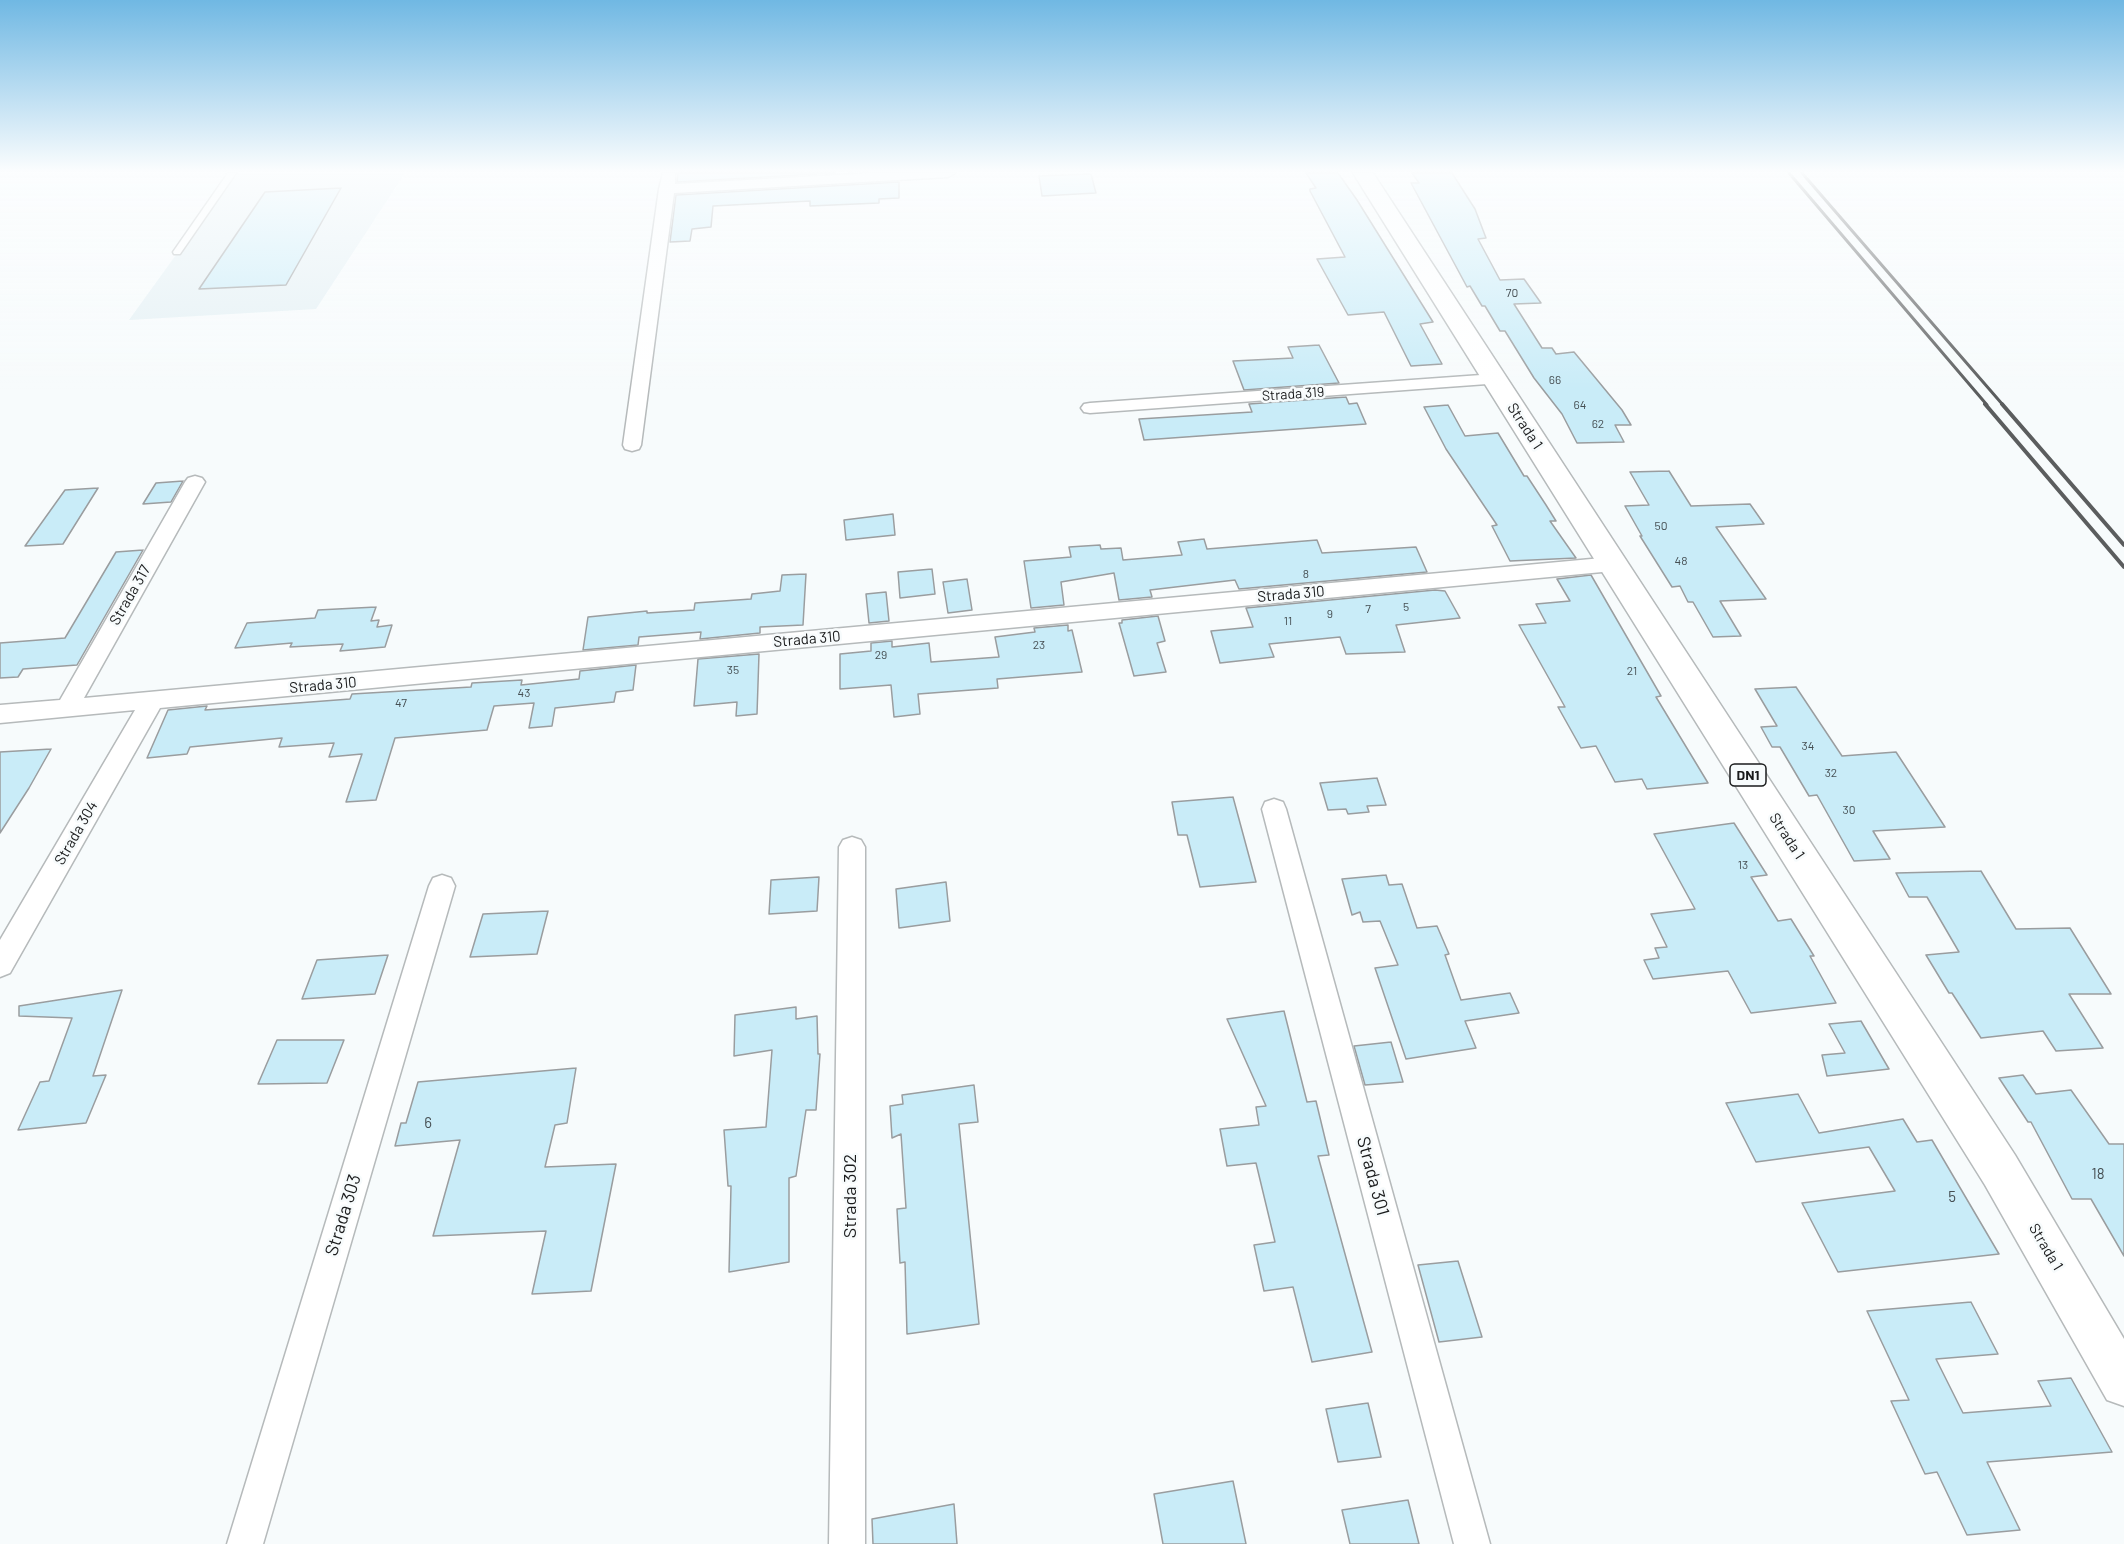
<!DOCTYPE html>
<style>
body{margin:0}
canvas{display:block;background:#f7fbfc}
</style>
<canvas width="2124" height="1544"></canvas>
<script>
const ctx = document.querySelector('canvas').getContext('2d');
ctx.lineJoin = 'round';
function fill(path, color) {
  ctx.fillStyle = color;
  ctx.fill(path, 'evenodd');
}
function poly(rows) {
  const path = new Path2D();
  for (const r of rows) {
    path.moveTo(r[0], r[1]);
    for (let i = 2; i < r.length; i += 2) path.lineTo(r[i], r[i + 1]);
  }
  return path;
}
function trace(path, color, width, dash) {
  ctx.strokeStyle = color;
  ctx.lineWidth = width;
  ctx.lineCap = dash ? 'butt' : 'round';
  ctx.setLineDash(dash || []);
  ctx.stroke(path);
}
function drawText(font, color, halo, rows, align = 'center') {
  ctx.font = font + ' Barlow,sans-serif';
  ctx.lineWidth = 5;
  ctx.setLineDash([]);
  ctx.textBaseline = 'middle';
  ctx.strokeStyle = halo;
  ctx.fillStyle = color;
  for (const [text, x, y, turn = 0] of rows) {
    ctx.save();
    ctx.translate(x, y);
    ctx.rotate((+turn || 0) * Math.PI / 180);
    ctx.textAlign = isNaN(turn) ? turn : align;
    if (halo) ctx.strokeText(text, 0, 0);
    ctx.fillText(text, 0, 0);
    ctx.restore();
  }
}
fill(poly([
 [235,173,405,173,316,309,129,320]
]), '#e4f0f4');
const building = poly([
 [678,173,835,173,677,182,678,173],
 [1306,173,1338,173,1357,200,1433,322,1420,324,1442,364,1411,366,1384,312,1348,315,1317,259,1345,257,1310,191,1310,189,1316,188,1306,173],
 [1412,173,1452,173,1475,209,1486,238,1478,239,1500,280,1524,279,1541,303,1514,304,1542,348,1552,348,1556,354,1574,352,1622,410,1631,425,1615,425,1624,442,1577,443,1562,414,1534,378,1505,331,1500,331,1485,306,1482,306,1470,286,1467,287,1411,183,1419,183,1412,173],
 [1091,174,1096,193,1042,196,1039,176,1091,174],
 [899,182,899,198,879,199,879,203,810,206,810,201,713,206,711,227,692,229,690,241,670,242,676,195,899,182],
 [341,188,286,285,199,289,265,192,341,188],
 [1319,345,1339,383,1244,390,1233,361,1293,358,1288,347,1319,345],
 [1346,397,1349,404,1357,403,1366,424,1144,440,1139,419,1252,412,1249,404,1346,397],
 [1448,405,1465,436,1498,433,1524,476,1527,476,1546,505,1556,521,1550,521,1576,558,1510,561,1492,526,1497,525,1446,449,1424,407,1448,405],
 [1669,471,1691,506,1750,504,1764,524,1716,527,1766,599,1720,601,1741,636,1713,637,1693,602,1688,602,1680,586,1672,587,1640,536,1642,536,1625,506,1649,505,1630,472,1669,471],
 [183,481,171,502,143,504,156,483,183,481],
 [98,488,63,544,25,546,65,490,98,488],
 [893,514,895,535,846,540,844,520,893,514],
 [1204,539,1207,549,1317,540,1322,553,1416,547,1427,572,1239,589,1235,580,1150,590,1152,597,1119,600,1114,573,1061,582,1064,605,1031,608,1024,561,1071,557,1069,547,1100,545,1101,549,1121,548,1123,560,1182,555,1178,542,1204,539],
 [143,550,77,665,23,669,18,677,0,678,0,643,65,638,116,552,143,550],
 [932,569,935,594,900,598,898,572,932,569],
 [806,574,803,625,760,627,760,633,700,639,701,632,639,637,638,645,583,650,588,617,647,611,647,613,694,610,695,603,751,599,752,594,780,591,782,575,806,574],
 [1591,575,1661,696,1656,697,1708,783,1647,789,1642,779,1615,782,1596,746,1581,748,1558,707,1565,707,1519,625,1546,623,1536,604,1570,601,1557,579,1591,575],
 [967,579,972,610,948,613,943,582,967,579],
 [1435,590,1445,591,1460,618,1396,625,1405,652,1346,654,1340,637,1269,644,1274,657,1220,663,1211,631,1253,627,1246,608,1435,590],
 [886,592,889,621,869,623,866,594,886,592],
 [376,607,371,621,379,620,377,627,392,625,385,647,340,651,343,644,290,647,292,643,235,648,247,623,315,618,318,610,376,607],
 [1158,616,1165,641,1157,643,1166,672,1134,676,1119,623,1122,623,1122,620,1158,616],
 [1068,625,1068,631,1072,630,1082,672,997,679,998,688,918,694,920,714,894,717,891,685,840,689,840,654,871,651,871,643,892,641,892,647,929,643,931,662,999,657,995,637,1035,632,1034,628,1068,625],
 [759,654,757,714,736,716,737,702,694,706,698,659,759,654],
 [636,665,633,690,616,692,614,702,555,708,552,726,529,728,534,703,494,706,487,730,395,738,376,800,346,802,362,754,329,757,334,743,279,747,282,738,190,747,187,754,147,758,168,710,207,706,205,710,350,699,352,694,471,687,472,683,522,680,521,685,579,679,580,671,636,665],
 [1796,687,1842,756,1896,752,1945,827,1873,831,1890,859,1854,861,1817,795,1809,796,1780,747,1772,747,1761,727,1777,726,1755,689,1796,687],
 [51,749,29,788,0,833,0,752,51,749],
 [1377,778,1386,805,1367,806,1369,812,1348,814,1346,809,1328,810,1320,783,1377,778],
 [1233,797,1256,882,1200,887,1187,835,1178,835,1172,802,1233,797],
 [1734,823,1767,875,1751,877,1778,921,1791,919,1814,956,1810,956,1836,1003,1751,1013,1728,971,1653,979,1644,960,1659,958,1655,948,1667,947,1651,914,1695,909,1654,834,1734,823],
 [1981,871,2016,929,2070,928,2111,994,2069,994,2103,1048,2056,1051,2043,1031,1981,1038,1952,993,1949,993,1926,955,1959,952,1927,897,1909,897,1896,873,1981,871],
 [1386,875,1389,885,1402,884,1417,928,1437,926,1449,954,1445,955,1461,1000,1510,993,1519,1013,1465,1021,1476,1048,1406,1059,1375,968,1398,965,1380,921,1363,922,1360,912,1352,915,1342,879,1386,875],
 [819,877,817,911,769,914,771,880,819,877],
 [946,882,950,921,899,928,896,889,946,882],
 [548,911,537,954,470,957,483,914,548,911],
 [388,955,375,994,302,999,317,960,388,955],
 [122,990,93,1076,106,1075,86,1123,18,1130,40,1082,49,1081,72,1018,19,1016,19,1006,122,990],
 [796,1007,796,1019,817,1016,818,1054,820,1054,816,1110,806,1110,796,1176,789,1178,789,1262,729,1272,731,1186,728,1186,724,1130,766,1127,772,1050,734,1056,735,1015,796,1007],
 [1284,1011,1307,1102,1316,1101,1329,1155,1318,1156,1372,1352,1312,1362,1293,1287,1264,1291,1254,1245,1275,1242,1256,1163,1227,1166,1220,1129,1259,1125,1256,1107,1266,1106,1227,1019,1284,1011],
 [1861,1021,1889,1069,1827,1076,1822,1055,1845,1053,1829,1024,1861,1021],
 [277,1040,344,1040,327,1083,258,1084,277,1040],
 [1391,1042,1403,1082,1365,1085,1354,1046,1391,1042],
 [576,1068,567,1123,555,1125,545,1167,616,1164,591,1291,532,1294,546,1231,433,1236,460,1140,395,1146,401,1123,406,1123,418,1082,576,1068],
 [2023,1075,2036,1094,2071,1090,2109,1144,2124,1144,2124,1256,2091,1199,2072,1199,2031,1122,2028,1122,1999,1078,2023,1075],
 [974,1085,978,1122,959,1124,979,1324,907,1334,905,1262,900,1263,897,1209,906,1208,901,1134,892,1138,890,1106,903,1104,902,1095,974,1085],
 [1798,1094,1819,1133,1903,1119,1917,1142,1932,1140,1999,1254,1838,1272,1802,1203,1895,1191,1869,1147,1756,1162,1726,1103,1798,1094],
 [1458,1261,1482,1337,1439,1342,1418,1265,1458,1261],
 [1971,1302,1998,1354,1936,1359,1963,1413,2051,1406,2038,1381,2071,1378,2112,1452,1987,1462,2020,1530,1967,1535,1937,1472,1925,1474,1891,1401,1909,1400,1867,1311,1971,1302],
 [1368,1403,1381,1457,1338,1462,1326,1409,1368,1403],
 [1233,1481,1246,1544,1163,1544,1154,1494,1233,1481],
 [1408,1500,1419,1544,1350,1544,1342,1510,1408,1500],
 [954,1504,957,1544,873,1544,872,1519,954,1504]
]);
fill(building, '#c9ecf8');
trace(building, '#9a9d9f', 1.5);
const service = poly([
 [228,173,236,173,180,254,174,254,173,252,228,173]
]);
const minor = poly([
 [663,173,675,173,675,184,874,173,955,173,948,177,674,193,641,445,639,449,632,451,625,449,623,445,659,189,663,173],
 [1495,374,1501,375,1504,379,1501,383,1090,413,1084,412,1081,408,1084,404,1090,403,1495,374],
 [195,476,202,478,205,482,84,698,1613,557,1620,559,1623,564,1620,569,1613,571,160,708,10,973,0,977,0,940,135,710,0,723,0,705,60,700,185,482,188,478,195,476],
 [1274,799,1283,802,1286,809,1490,1544,1454,1544,1262,809,1265,802,1274,799],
 [852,837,861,840,865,847,865,1544,829,1544,839,847,843,840,852,837],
 [442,875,451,878,455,886,263,1544,227,1544,429,886,433,878,442,875]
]);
const primary = poly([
 [1353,173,1373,173,2015,1155,2124,1339,2124,1406,2107,1400,1985,1185,1353,173]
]);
trace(service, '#b6babb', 3);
trace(minor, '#b6babb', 3);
trace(primary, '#b6babb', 3);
fill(service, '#fff');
fill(minor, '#fff');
fill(primary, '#fff');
trace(poly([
 [1789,173,1987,405],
 [1802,173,2003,405]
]), '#5b5d5e', 3);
trace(poly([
 [1985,404,2124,567],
 [2002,404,2124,545]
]), '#5b5d5e', 4);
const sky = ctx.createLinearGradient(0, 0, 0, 389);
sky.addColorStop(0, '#70b8e3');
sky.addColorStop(0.44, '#fbfdfe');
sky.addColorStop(1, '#fbfdfe00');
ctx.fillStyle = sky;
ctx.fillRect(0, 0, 2124, 389);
drawText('12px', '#464f53', null, [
 ["70",1512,293],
 ["66",1555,380],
 ["64",1580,405],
 ["62",1598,424],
 ["50",1661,526],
 ["48",1681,561],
 ["8",1306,574],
 ["5",1406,607],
 ["7",1368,609],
 ["9",1330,614],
 ["11",1288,621],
 ["23",1039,645],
 ["29",881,655],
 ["35",733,670],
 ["21",1632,671],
 ["43",524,693],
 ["47",401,703],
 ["34",1808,746],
 ["32",1831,773],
 ["30",1849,810],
 ["13",1743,865]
]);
drawText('14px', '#1a1b1c', '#f7fbfc', [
 ["Strada 319",1293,394,-4]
]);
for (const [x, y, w] of [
 [1748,775,36]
]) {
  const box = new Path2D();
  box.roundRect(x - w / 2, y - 11, w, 22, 4.5);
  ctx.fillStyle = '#f7fbfc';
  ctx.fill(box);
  trace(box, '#1a1b1c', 1.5);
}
drawText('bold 14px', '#1a1b1c', null, [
 ["DN1",1748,775]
]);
drawText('15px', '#1a1b1c', '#f7fbfc', [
 ["Strada 1",1525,426,57],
 ["Strada 310",1291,594,-5],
 ["Strada 317",130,595,-60],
 ["Strada 310",807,639,-5],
 ["Strada 310",323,685,-5],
 ["Strada 304",76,833,-60],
 ["Strada 1",1787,836,57],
 ["Strada 1",2046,1247,59]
]);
drawText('15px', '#464f53', null, [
 ["6",428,1123],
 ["18",2098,1174],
 ["5",1952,1197]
]);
drawText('18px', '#1a1b1c', '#f7fbfc', [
 ["Strada 301",1373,1176,75],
 ["Strada 302",850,1196,-90],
 ["Strada 303",343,1215,-73]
]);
</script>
